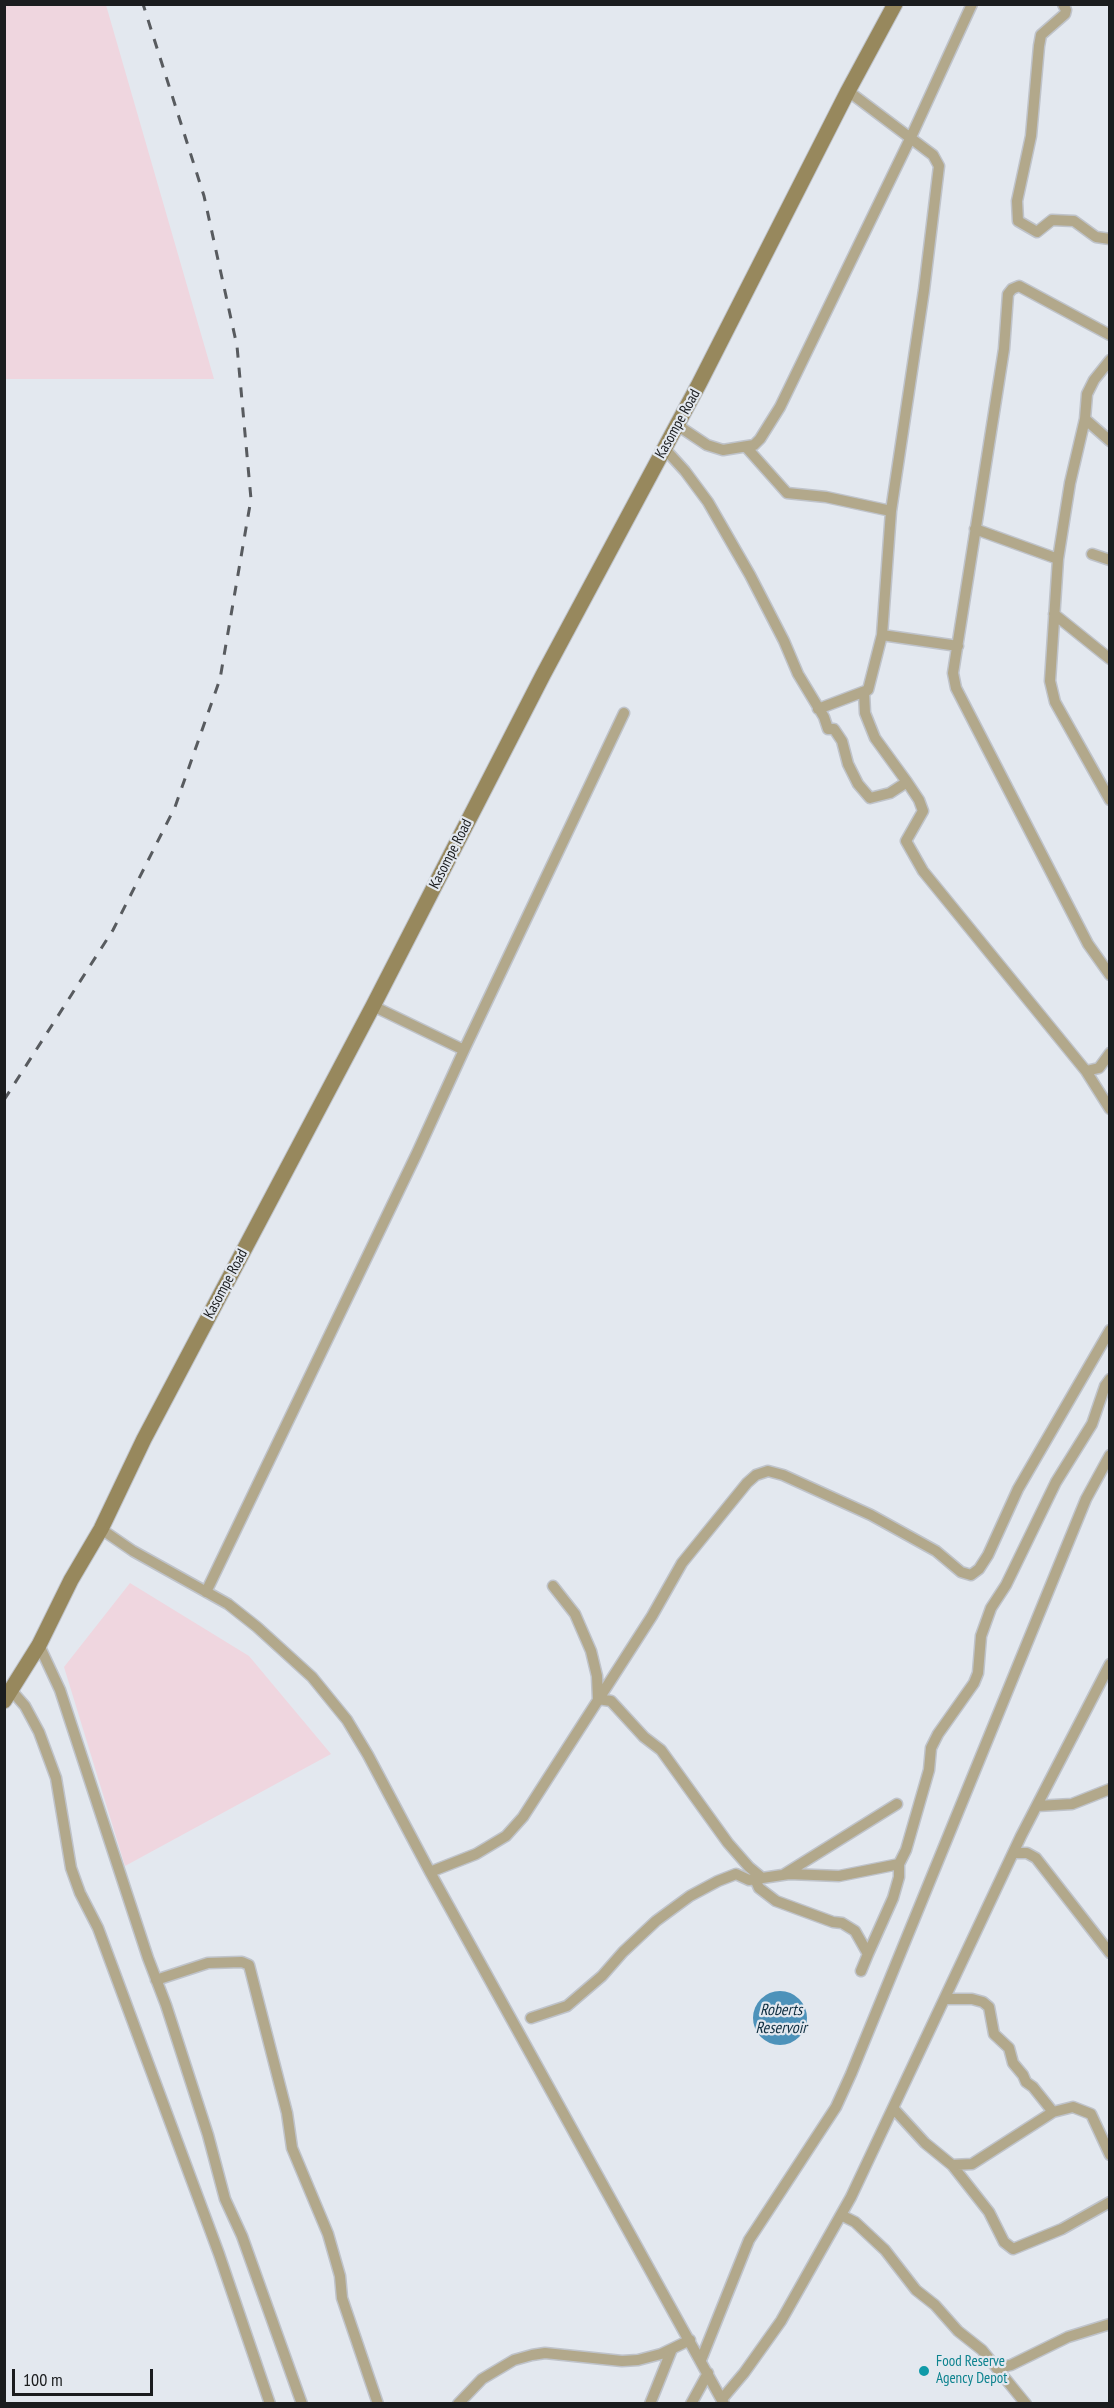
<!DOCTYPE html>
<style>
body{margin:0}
#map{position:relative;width:1114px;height:2408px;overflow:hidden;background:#e3e8ef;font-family:"PT Sans Narrow",sans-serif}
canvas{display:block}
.frame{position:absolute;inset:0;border:6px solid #1b1d1f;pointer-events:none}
.scale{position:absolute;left:12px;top:2369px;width:141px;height:27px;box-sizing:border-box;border:3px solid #1b1d1f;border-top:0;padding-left:8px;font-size:18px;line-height:21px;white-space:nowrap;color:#1b1d1f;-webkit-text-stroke:4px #e3e8ef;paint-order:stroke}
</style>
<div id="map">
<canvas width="1114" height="2408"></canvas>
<div class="frame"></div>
<div class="scale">100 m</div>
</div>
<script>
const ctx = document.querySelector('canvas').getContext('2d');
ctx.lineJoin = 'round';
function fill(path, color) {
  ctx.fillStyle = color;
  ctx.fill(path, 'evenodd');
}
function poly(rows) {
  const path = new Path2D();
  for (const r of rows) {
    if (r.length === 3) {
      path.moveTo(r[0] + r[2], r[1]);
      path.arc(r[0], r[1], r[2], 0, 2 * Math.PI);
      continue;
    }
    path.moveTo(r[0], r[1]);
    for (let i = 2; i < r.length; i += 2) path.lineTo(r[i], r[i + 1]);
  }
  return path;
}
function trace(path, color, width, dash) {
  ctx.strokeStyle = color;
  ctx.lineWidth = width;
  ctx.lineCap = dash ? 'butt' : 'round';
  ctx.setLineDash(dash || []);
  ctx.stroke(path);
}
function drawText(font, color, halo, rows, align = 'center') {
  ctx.font = font + ' "PT Sans Narrow",sans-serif';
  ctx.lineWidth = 4.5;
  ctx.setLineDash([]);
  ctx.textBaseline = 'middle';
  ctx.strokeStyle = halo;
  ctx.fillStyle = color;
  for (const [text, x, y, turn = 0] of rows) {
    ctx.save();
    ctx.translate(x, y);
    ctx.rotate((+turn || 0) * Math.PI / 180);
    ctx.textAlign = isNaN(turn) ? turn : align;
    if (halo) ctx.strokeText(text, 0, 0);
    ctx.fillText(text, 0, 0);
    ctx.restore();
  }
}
fill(poly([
 [4,5,106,5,214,379,5,379],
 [130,1583,249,1656,331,1754,125,1866,64,1667]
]), '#efd6df');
fill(poly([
 [780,2018,27]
]), '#4d92ba');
const street = poly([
 [1063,4,1066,10,1065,14,1041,35,1039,46,1031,136,1017,201,1018,221,1037,232,1052,220,1074,221,1096,237,1110,239],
 [848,91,933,155,939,166,924,290,891,511,882,635,958,646],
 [1110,335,1019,286,1012,289,1008,294,1004,349,953,673,956,688,1088,944,1110,975],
 [1110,360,1094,380,1087,394,1085,419,1070,483,1058,559,1050,681,1055,702,1110,800],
 [1085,419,1110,441],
 [677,425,707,445,723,450,754,445,760,439,780,407,911,137,972,4],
 [746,447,787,493,826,497,891,511],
 [664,448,685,471,708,502,750,575,784,641,798,674,824,717,828,729,834,729,842,741,848,764,858,784,870,798,890,793,907,782,919,800,923,811,906,841,923,871,1086,1071,1099,1068,1110,1053],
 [975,529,1058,559],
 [1092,554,1110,560],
 [1054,614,1110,659],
 [864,692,865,713,875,738,907,782],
 [818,709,868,690,882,635],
 [373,1006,464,1050],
 [1086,1071,1110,1109],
 [101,1529,133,1551,228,1604,257,1627,312,1677,347,1720,368,1755,430,1872,724,2404],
 [553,1586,575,1614,591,1651,597,1676,598,1699,611,1701,644,1737,661,1750,728,1843,749,1867,761,1877],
 [206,1592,417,1153,464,1050,624,713],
 [39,1645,60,1690,148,1958,166,2005,208,2135,225,2199,242,2236,302,2404],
 [11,1690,25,1706,39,1732,56,1778,71,1868,80,1893,98,1928,219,2254,270,2404],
 [1037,1806,1072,1804,1110,1789],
 [1013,1853,1027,1853,1036,1858,1110,1953],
 [430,1872,476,1854,506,1836,523,1817,652,1616,682,1563,747,1483,756,1475,768,1471,783,1475,871,1515,936,1551,961,1572,971,1575,979,1569,988,1555,1018,1489,1110,1330],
 [783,1875,897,1804],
 [755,1879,759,1888,776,1901,833,1922,842,1923,855,1931,868,1954,861,1971],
 [868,1954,893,1898,899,1877,899,1864,906,1850,929,1770,931,1748,938,1734,974,1683,978,1673,981,1636,991,1608,1006,1585,1056,1482,1092,1424,1105,1386,1110,1379],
 [156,1980,208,1963,242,1962,249,1965,287,2113,292,2148,328,2234,340,2276,342,2298,378,2404],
 [945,1999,972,1999,983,2002,989,2007,994,2034,1009,2048,1013,2063,1023,2075,1026,2082,1033,2087,1053,2112,1073,2107,1091,2114,1110,2155],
 [531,2018,567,2006,602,1976,623,1952,656,1921,690,1896,718,1881,736,1874,749,1880,789,1874,839,1876,899,1864],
 [893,2108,925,2143,952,2165,972,2164,1053,2112],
 [952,2165,989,2212,1004,2242,1013,2249,1062,2229,1110,2202],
 [841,2215,855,2222,885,2250,916,2290,935,2305,958,2331,982,2350,1026,2404],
 [701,2360,749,2240,836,2107,851,2074,1086,1499,1110,1455],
 [997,2368,1011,2365,1068,2337,1110,2324],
 [722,2399,744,2373,781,2321,851,2197,1021,1836,1110,1664],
 [458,2404,482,2379,514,2360,532,2355,545,2353,622,2361,638,2360,661,2354,690,2340],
 [650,2404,672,2349],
 [691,2404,708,2373]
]);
const secondary = poly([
 [4,1701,39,1645,71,1580,101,1529,144,1439,373,1006,543,675,699,384,848,91,895,4]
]);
trace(street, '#bfc3ca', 13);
trace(secondary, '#bfc3ca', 17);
trace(street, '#b2a88b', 10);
trace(secondary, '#97885d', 15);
trace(poly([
 [4,1100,113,930,175,807,220,679,251,499,237,346,204,196,143,4]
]), '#585b5f', 3, [10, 10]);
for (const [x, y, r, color] of [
 [924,2371,6,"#0f9aa8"]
]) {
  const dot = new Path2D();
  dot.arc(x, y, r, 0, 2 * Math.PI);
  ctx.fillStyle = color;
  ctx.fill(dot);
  trace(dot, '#e3e8ef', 2);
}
drawText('15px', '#1b1d1f', '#e3e8ef', [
 ["Kasompe Road",678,424,-61],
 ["Kasompe Road",451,854,-63],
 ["Kasompe Road",226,1284,-62]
]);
drawText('15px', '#0d838f', '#e3e8ef', [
 ["Food Reserve",936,2362],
 ["Agency Depot",936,2379]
], 'left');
drawText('italic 16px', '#0e2e40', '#e3e8ef', [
 ["Roberts",781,2010],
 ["Reservoir",781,2028]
]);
</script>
